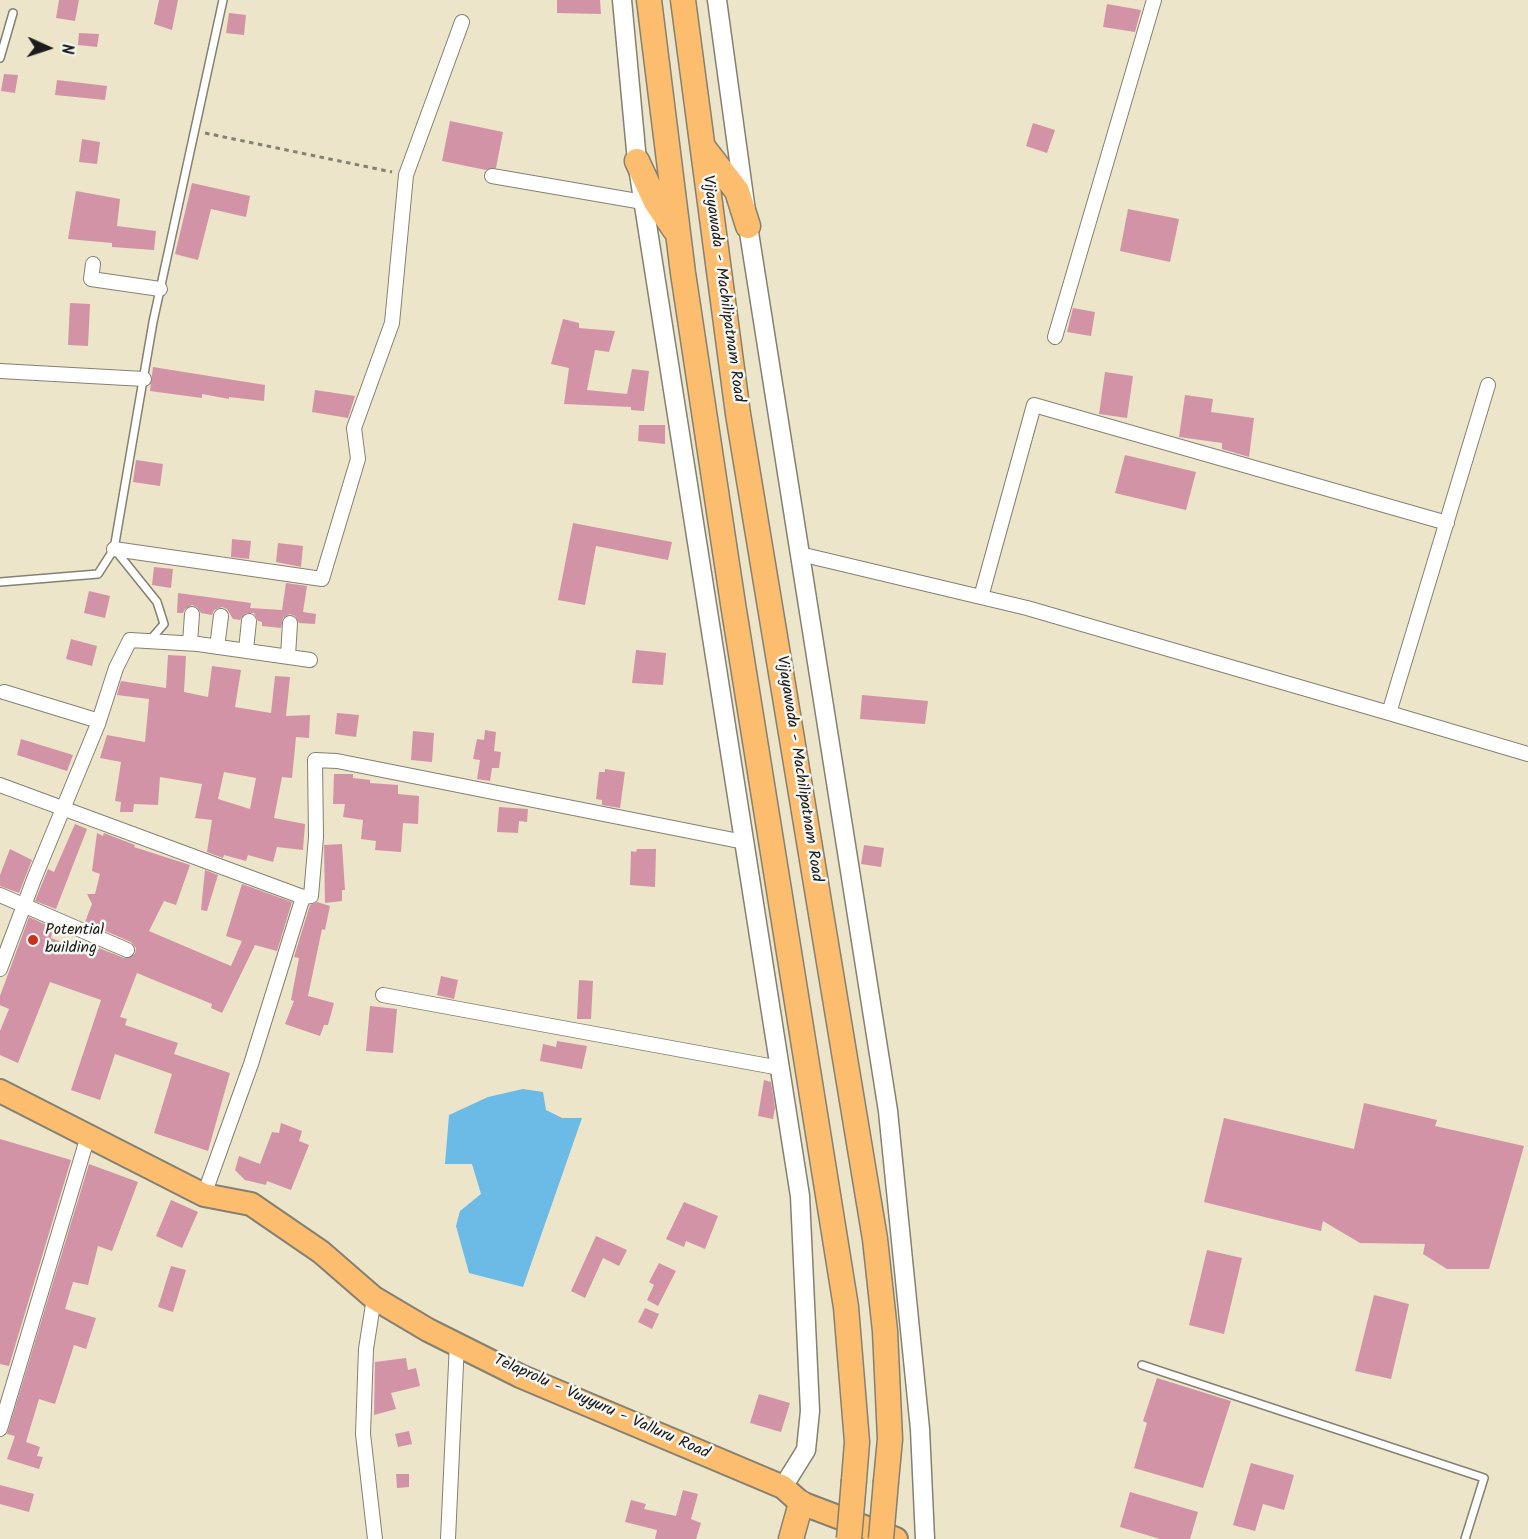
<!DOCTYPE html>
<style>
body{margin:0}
#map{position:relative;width:1528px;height:1539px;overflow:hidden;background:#ece5c9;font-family:Kalam,sans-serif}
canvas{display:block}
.north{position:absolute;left:18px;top:18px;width:60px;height:60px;-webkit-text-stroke:4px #f6f6f2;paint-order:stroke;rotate:93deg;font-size:16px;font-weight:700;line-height:24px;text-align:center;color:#1c1c1c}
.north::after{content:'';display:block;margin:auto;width:21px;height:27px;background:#1c1c1c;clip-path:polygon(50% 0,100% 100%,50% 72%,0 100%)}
</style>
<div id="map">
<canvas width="1528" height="1539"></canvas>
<div class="north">N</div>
</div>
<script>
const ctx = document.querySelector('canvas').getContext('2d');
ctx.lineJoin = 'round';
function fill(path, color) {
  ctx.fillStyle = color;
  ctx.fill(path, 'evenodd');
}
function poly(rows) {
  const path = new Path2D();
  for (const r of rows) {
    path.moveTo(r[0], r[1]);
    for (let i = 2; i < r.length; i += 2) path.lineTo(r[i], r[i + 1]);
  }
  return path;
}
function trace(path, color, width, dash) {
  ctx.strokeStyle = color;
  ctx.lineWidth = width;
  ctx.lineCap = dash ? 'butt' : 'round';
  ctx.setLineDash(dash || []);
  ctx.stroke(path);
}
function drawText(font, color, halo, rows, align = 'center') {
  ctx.font = font + ' Kalam,sans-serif';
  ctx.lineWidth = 5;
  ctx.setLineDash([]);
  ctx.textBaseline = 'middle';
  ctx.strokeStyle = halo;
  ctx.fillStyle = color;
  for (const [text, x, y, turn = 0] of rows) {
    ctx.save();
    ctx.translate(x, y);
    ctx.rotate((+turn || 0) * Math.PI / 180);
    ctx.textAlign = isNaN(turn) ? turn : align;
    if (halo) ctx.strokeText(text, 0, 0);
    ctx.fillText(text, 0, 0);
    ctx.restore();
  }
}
fill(poly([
 [523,1089,543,1092,546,1110,562,1118,582,1118,523,1287,469,1273,456,1226,460,1211,481,1194,472,1164,445,1164,449,1115,488,1097]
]), '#6bbbe6');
fill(poly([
 [59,0,79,0,75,21,56,18],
 [159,0,178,0,172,30,154,24],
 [557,0,600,0,601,14,557,13],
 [1107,4,1141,10,1135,32,1103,27],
 [229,13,246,15,244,35,226,33],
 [79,33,99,34,97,47,78,45],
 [4,74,18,75,15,93,1,91],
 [57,80,107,86,105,100,55,95],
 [450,121,503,132,496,168,486,170,442,161],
 [1033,123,1055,130,1047,153,1026,146],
 [82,139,100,142,97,164,79,162],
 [192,183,250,196,246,217,211,209,198,260,175,254],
 [76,191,120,199,117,226,156,231,154,250,112,247,112,243,68,239],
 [1128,209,1179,219,1170,262,1120,251],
 [70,303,90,304,88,346,68,345],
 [1073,308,1095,312,1091,336,1067,332],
 [563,319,579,323,579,328,615,331,609,352,595,350,587,390,627,394,632,369,649,371,644,411,631,410,631,407,564,404,569,368,551,364],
 [153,367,265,385,264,401,229,397,229,399,202,394,202,398,150,391],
 [1105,372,1133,376,1127,418,1099,414],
 [315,390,355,396,348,418,312,412],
 [1185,395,1213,399,1211,412,1254,418,1249,457,1222,449,1222,443,1179,437],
 [639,425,665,425,665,444,638,441],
 [1125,455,1196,472,1186,510,1115,493],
 [136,460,163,464,160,486,133,482],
 [573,523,672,542,668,560,596,546,585,605,558,600],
 [232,539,251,541,249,559,231,557],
 [278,543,303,546,301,567,276,562],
 [154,567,173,569,171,588,152,585],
 [286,583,307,586,303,612,316,614,315,624,299,623,295,616,290,614,283,618,281,628,262,626,262,622,258,621,254,613,246,613,240,620,233,619,227,609,222,607,214,610,212,615,201,613,197,607,192,605,185,609,183,613,177,613,178,593,251,603,250,608,282,610],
 [89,591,110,596,105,618,84,613],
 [71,639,97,646,92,666,66,659],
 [636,650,666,653,663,685,632,683],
 [168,655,186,656,184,692,208,697,212,666,241,670,235,707,271,713,275,676,290,677,286,716,310,715,309,738,296,737,292,778,282,777,274,818,305,824,303,850,277,847,273,862,248,855,246,861,224,855,223,858,207,852,212,820,195,818,202,784,160,777,158,805,134,804,133,812,120,812,121,802,115,801,121,762,100,758,107,735,145,742,149,699,117,695,118,691,121,681,166,688],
 [224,772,256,778,250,809,218,799],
 [862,695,928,701,925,724,860,719],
 [337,713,359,715,356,737,335,734],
 [485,730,496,732,494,751,501,752,499,768,492,768,490,781,477,779,480,760,473,759,477,739,484,740],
 [413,731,434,733,432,762,411,760],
 [21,739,73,755,67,771,17,755],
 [605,769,625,772,620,808,602,805,602,800,596,799,599,772,605,772],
 [334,774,353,774,353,778,370,780,370,783,398,785,398,794,419,796,418,824,403,823,401,852,375,850,376,841,361,839,363,820,343,817,345,804,333,804],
 [499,807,528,809,527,822,519,821,518,833,497,832],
 [75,824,87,829,56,909,35,901,48,869,54,872],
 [97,833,103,836,104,833,135,845,134,847,190,865,176,905,164,901,149,931,231,966,242,941,226,936,242,884,292,902,277,951,255,945,222,1013,211,1008,212,1004,137,973,120,1017,127,1019,125,1025,178,1043,174,1054,230,1073,208,1151,154,1133,172,1074,115,1054,100,1100,71,1090,101,1000,50,982,18,1063,0,1055,0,1031,9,1009,0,1005,0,996,29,917,49,926,48,930,52,932,51,938,96,955,99,948,124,958,135,954,136,948,131,942,85,922,92,904,87,894,95,894,100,874,92,871],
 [342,844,345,890,342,890,342,901,325,903,324,845],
 [864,845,884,848,881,867,861,864],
 [10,849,32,860,19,893,0,886,0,875],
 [637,849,656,849,655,887,630,885,631,851,636,852],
 [205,870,218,875,207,911,201,910],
 [317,902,330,906,325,930,322,929,308,996,334,1003,328,1025,324,1025,320,1036,285,1024,294,1001,291,1000,299,958,294,957,310,905],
 [441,976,458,980,454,999,437,995],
 [579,980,593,981,591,1019,577,1019],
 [370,1006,397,1009,393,1053,366,1051],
 [557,1041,587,1046,582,1069,540,1061,543,1044,556,1047],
 [764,1080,771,1082,775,1108,773,1119,758,1116],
 [1364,1103,1437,1120,1435,1126,1524,1146,1489,1269,1447,1269,1423,1254,1425,1244,1360,1243,1323,1221,1321,1231,1204,1202,1224,1118,1354,1149],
 [281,1123,302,1131,299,1141,309,1145,291,1190,267,1181,266,1185,245,1180,235,1170,239,1156,260,1164,272,1132,279,1133],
 [0,1139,71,1160,9,1366,0,1364],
 [89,1164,138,1182,112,1251,98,1246,88,1285,73,1282,65,1309,96,1318,86,1349,74,1345,55,1404,39,1399,26,1442,40,1447,37,1456,43,1457,39,1469,7,1459,15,1436,7,1434],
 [171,1200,198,1212,182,1248,156,1236],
 [684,1202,718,1216,705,1249,686,1241,684,1247,666,1239],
 [596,1236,627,1250,619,1266,603,1258,585,1298,571,1291],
 [1207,1250,1242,1258,1224,1334,1189,1325],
 [659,1263,676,1271,658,1306,647,1300,654,1285,649,1282],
 [171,1266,186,1270,173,1312,158,1307],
 [1374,1295,1409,1304,1391,1379,1355,1371],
 [645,1308,659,1314,652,1329,638,1322],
 [406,1358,408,1370,416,1368,420,1386,391,1393,396,1409,374,1415,375,1362],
 [1157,1378,1231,1401,1203,1488,1134,1468,1147,1423,1143,1421],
 [759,1394,790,1403,781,1432,750,1423],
 [409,1431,412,1444,398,1447,395,1434],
 [1251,1463,1294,1475,1284,1510,1263,1504,1255,1531,1233,1525],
 [396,1474,409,1474,409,1487,397,1488],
 [0,1485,34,1494,29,1512,0,1504],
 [683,1490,698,1494,691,1519,701,1523,696,1539,655,1539,657,1530,625,1522,631,1500,646,1504,644,1509,676,1516],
 [1130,1492,1198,1512,1190,1539,1160,1539,1120,1527]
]), '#d293a7');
const service = poly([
 [0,58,13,13],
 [116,551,157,602,164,624,151,639],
 [0,582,98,574,114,549,153,322,223,0],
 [1142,1365,1484,1478,1465,1539]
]);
const minor = poly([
 [492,176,643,202],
 [93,264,91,279,160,289],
 [1055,337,1154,0],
 [0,371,144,379],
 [114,549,322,579,358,459,354,428,392,323,406,175,462,22],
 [800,554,1027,608,1389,713,1488,385],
 [981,597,1034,405,1447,523],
 [190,643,192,614],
 [217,647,221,616],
 [246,650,249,621],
 [288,656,290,623],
 [4,692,99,721],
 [1389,713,1528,754],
 [0,785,303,897,311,896,316,837,315,760,337,761,744,842],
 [0,895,127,950],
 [0,969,34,879,98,724,116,668,130,640,198,644,310,660],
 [383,995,780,1068],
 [204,1195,251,1064,303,897],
 [374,1298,366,1349,363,1434,375,1539],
 [0,1429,88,1136],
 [448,1539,457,1342]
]);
const tertiary = poly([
 [622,0,637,161,800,1196,810,1411,806,1450,783,1487],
 [717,0,748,226,888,1111,920,1429,925,1539]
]);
const primary = poly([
 [0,1091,204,1195,251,1204,321,1252,374,1298,428,1330,520,1376,783,1487,801,1503,896,1539]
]);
const trunk = poly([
 [649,0,683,273,733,604,846,1307,857,1442,854,1480],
 [683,0,738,414,875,1239,885,1331,890,1439,886,1481],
 [703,147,737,191,748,226],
 [637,161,656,202,675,230],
 [791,1539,801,1503]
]);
trace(service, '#848072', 10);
trace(minor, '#848072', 16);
trace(tertiary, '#848072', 21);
trace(primary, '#848072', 26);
trace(trunk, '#848072', 27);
trace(poly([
 [205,133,392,172]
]), '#848072', 3, [4.5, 4.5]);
trace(service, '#fff', 7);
trace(minor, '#fff', 14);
trace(tertiary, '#fff', 18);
trace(primary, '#fcbd6f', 22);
trace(trunk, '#fcbd6f', 24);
const trunkBridge = poly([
 [849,1539,854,1480],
 [881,1539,886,1481]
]);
trace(trunkBridge, '#848072', 27, []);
trace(trunkBridge, '#fcbd6f', 24);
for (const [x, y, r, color] of [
 [33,940,6,"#c8321e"]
]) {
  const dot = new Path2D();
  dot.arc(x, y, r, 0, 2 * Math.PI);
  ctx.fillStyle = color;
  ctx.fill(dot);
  trace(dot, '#f6f6f2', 2);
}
drawText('16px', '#1c1c1c', '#f6f6f2', [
 ["Vijayawada - Machilipatnam Road",722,289,82],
 ["Vijayawada - Machilipatnam Road",798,769,81],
 ["Telaprolu - Vuyyuru - Valluru Road",601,1408,24]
]);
drawText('16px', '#1c1c1c', '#f6f6f2', [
 ["Potential",45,931],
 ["building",45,949]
], 'left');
</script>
